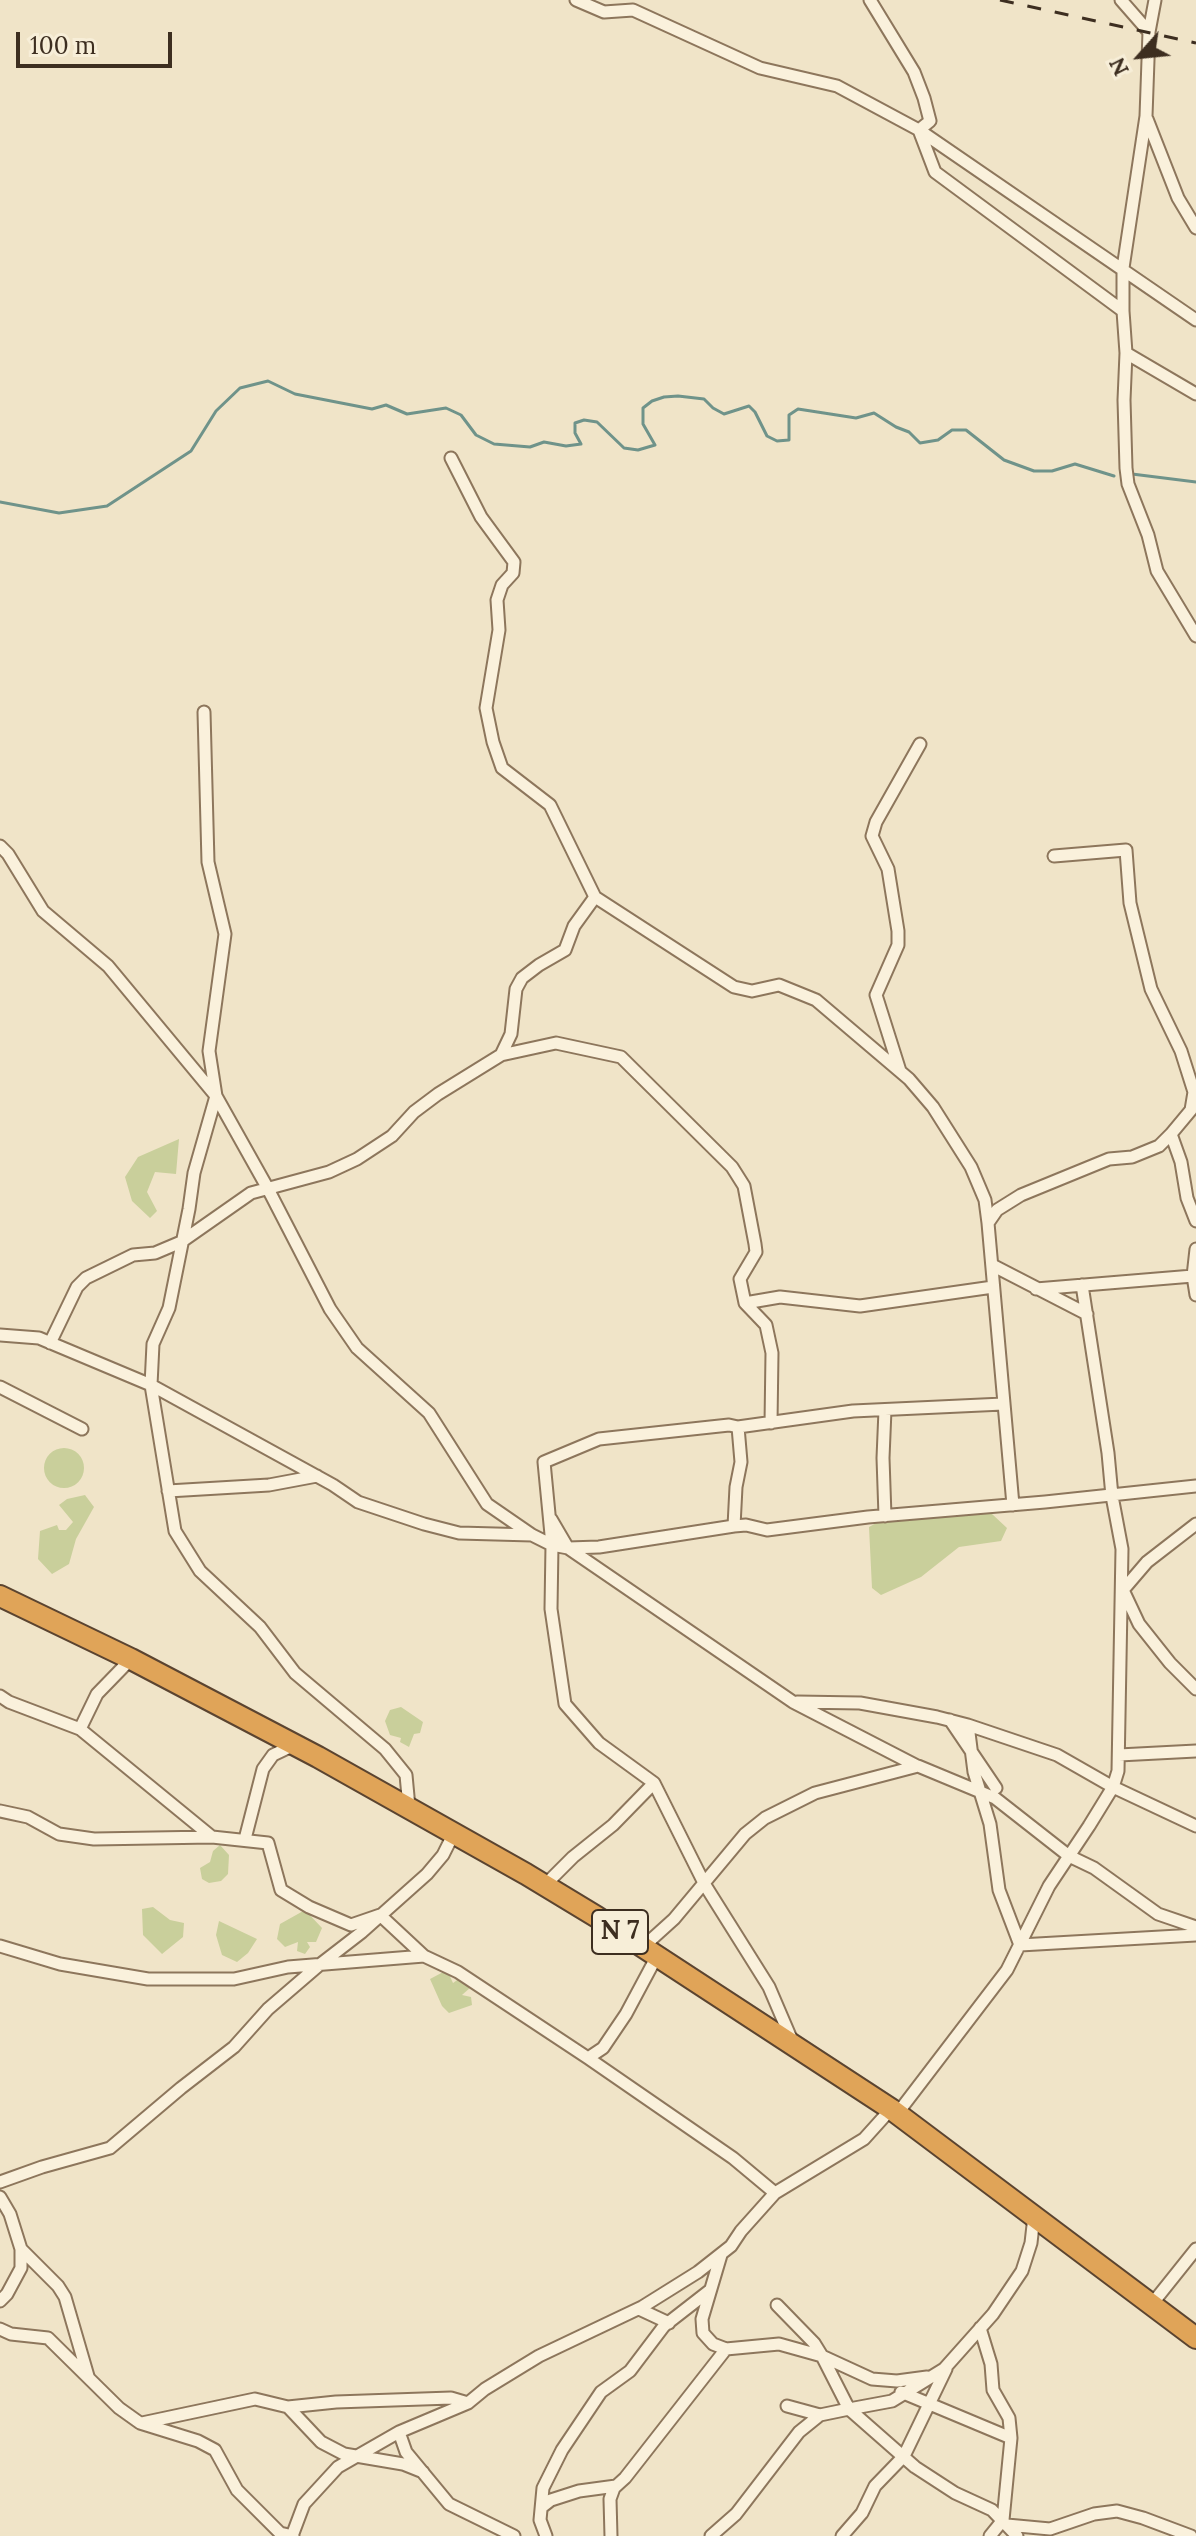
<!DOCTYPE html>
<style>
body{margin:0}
#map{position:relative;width:1196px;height:2536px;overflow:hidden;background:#f0e4c8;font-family:Lora,serif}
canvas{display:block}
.north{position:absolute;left:1100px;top:16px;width:80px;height:80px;-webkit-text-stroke:6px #f7eed8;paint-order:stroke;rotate:243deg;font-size:22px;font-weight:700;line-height:32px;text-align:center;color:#3d2e20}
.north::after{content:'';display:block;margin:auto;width:28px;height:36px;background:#3d2e20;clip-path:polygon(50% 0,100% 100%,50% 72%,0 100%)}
.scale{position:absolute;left:16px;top:32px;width:156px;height:36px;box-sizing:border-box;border:4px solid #3d2e20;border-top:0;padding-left:10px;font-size:24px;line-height:28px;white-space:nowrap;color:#3d2e20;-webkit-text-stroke:6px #f7eed8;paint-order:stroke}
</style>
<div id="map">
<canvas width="1196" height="2536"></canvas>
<div class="north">N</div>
<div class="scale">100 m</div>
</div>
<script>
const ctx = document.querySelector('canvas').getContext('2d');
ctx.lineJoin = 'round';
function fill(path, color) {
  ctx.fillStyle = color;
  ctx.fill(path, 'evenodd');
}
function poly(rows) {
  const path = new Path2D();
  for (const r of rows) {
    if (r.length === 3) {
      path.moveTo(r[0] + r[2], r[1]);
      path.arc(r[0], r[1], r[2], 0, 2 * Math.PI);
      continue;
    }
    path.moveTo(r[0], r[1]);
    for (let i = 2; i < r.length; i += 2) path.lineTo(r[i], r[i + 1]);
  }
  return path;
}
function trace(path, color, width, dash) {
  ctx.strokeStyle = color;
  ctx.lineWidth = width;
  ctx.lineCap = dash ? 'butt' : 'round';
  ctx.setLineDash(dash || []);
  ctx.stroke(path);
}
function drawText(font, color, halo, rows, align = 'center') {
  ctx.font = font + ' Lora,serif';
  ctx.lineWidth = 7;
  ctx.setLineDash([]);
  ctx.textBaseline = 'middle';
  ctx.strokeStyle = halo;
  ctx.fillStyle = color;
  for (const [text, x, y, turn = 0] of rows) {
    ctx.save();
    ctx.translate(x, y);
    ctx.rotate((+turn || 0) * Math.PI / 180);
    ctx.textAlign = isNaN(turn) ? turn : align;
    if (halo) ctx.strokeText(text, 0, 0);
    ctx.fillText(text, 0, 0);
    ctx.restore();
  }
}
fill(poly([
 [179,1139,176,1174,155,1172,147,1192,157,1211,150,1218,132,1201,125,1177,138,1157],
 [64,1468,20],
 [85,1495,94,1507,76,1539,69,1564,52,1574,38,1559,40,1531,57,1525,59,1530,66,1530,73,1522,59,1505,67,1499],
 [967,1513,992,1514,1007,1528,1001,1541,959,1547,921,1577,881,1595,872,1588,869,1527,880,1521],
 [401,1707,423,1722,420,1733,414,1734,409,1747,400,1742,401,1738,390,1735,385,1721,390,1710],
 [220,1845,229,1855,228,1874,221,1881,209,1883,202,1879,200,1868,210,1862,213,1851],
 [153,1907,170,1920,184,1923,183,1937,162,1954,143,1935,142,1909],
 [305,1910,322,1928,316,1942,307,1942,310,1947,305,1954,297,1951,298,1942,285,1947,277,1939,280,1924],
 [219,1921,257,1939,248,1953,237,1962,222,1955,216,1935],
 [447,1970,453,1983,460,1978,471,1987,462,1995,471,1997,472,2005,449,2013,442,2006,430,1979]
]), '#c9cf9b');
trace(poly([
 [1132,474,1196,482],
 [0,502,59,513,107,506,191,451,216,411,240,388,268,381,295,394,372,409,386,405,407,414,446,408,461,415,476,435,494,444,530,447,544,442,566,446,581,444,575,433,575,423,584,420,597,422,624,448,638,450,655,445,643,424,643,408,652,401,664,397,678,396,704,399,713,408,724,414,749,406,755,412,767,436,777,441,789,440,789,415,798,409,856,418,874,413,896,427,909,432,920,443,938,440,952,430,966,430,1004,460,1034,471,1052,471,1075,464,1114,476]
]), '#6f938a', 3);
const street = poly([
 [576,0,604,12,633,10,760,68,837,86,919,130,1196,320],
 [870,0,914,72,924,98,930,121,919,130,935,172,1123,311],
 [1121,0,1149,32],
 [1147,119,1178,198,1196,228],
 [1126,353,1123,311,1123,268,1146,116,1149,32,1155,0],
 [1196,394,1126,353,1124,400,1126,468,1128,484,1148,535,1157,571,1196,636],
 [451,458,481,517,514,562,513,573,502,585,497,600,499,630,486,708,493,742,502,768,550,805,595,897,734,987,752,991,779,985,816,1000,909,1079,933,1107,971,1167,985,1200,988,1223,1013,1505],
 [204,712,208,862,225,934,209,1051,216,1096,194,1173,189,1209,169,1308,153,1344,151,1385,175,1531,200,1571,260,1627,295,1673,385,1749,406,1775,409,1807],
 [0,846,8,854,43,911,108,966,216,1096,267,1187,330,1309,357,1348,429,1413,487,1504,532,1535,552,1545,551,1609,565,1704,599,1743,654,1783,705,1885,769,1987,793,2043],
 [1054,856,1126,850,1130,903,1151,989,1181,1051,1194,1092,1191,1110,1171,1134,1181,1162,1187,1198,1196,1221],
 [501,1055,556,1043,621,1057,732,1167,744,1186,755,1244,756,1252,740,1279,745,1303,766,1325,772,1353,771,1423],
 [900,1071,876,995,898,945,898,931,888,869,872,836,876,822,920,744],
 [988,1223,997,1210,1021,1195,1109,1159,1132,1157,1159,1146,1171,1134],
 [1196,1249,1193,1276,1196,1295],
 [992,1265,1087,1314],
 [1036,1289,1193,1276],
 [745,1303,780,1297,860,1306,993,1287],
 [0,1335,39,1338,151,1385,333,1485,358,1502,424,1524,459,1533,532,1535],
 [50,1343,77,1287,86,1278,133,1255,155,1253,181,1242,251,1193,329,1172,357,1159,392,1136,414,1112,438,1094,501,1055,511,1034,516,989,522,978,539,965,565,950,574,926,595,897],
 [0,1387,82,1429],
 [1003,1404,853,1411,738,1427,729,1425,599,1439,544,1462,552,1545,568,1548,599,1547,734,1526,746,1525,767,1530,868,1517,1045,1502,1196,1486],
 [885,1410,883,1458,885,1516],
 [168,1491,269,1485,317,1476],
 [551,1519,568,1548,793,1702,917,1766],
 [1196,1524,1147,1562,1123,1590,1139,1624,1170,1663,1196,1689],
 [734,1526,736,1487,741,1462,738,1427],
 [0,1696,9,1702,80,1729,212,1837],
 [797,1702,860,1703,937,1717,968,1725,1057,1755,1113,1787,1196,1826],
 [950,1720,996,1788],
 [968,1725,974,1772,990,1824,999,1890,1020,1945,1196,1935],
 [80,1729,97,1694,131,1659],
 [1119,1755,1196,1751],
 [0,1811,28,1817,59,1834,94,1839,212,1837,268,1843,281,1890,309,1907,351,1925,380,1915,424,1956,458,1972,588,2058,733,2158,775,2193],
 [245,1839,263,1769,273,1755,294,1745],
 [544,1886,573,1857,613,1825,654,1783],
 [0,1946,60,1964,148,1979,234,1979,288,1967,424,1956],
 [643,1947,674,1919,745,1834,765,1818,815,1793,918,1766,995,1798,1069,1856,1094,1868,1158,1914,1196,1927],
 [588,2058,603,2048,626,2014,657,1956],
 [897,2114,1007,1970,1049,1886,1089,1826,1113,1787,1118,1771,1122,1549,1112,1496,1108,1453,1082,1285],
 [0,2182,42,2167,110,2148,181,2088,234,2047,268,2009,318,1966,362,1932,427,1874,443,1855,454,1833],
 [0,2197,10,2214,21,2249,21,2268,7,2294,0,2301],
 [21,2249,58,2286,65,2297,88,2376],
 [721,2255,702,2319,703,2333,713,2344,726,2349,779,2344,822,2356,849,2409,892,2401,944,2369,993,2314,1022,2271,1031,2243,1034,2216],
 [1152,2304,1196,2249],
 [777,2305,814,2343,822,2356,872,2379,897,2381,927,2377],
 [639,2309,669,2323],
 [980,2328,991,2364,993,2390,1009,2418,1011,2438,1003,2520,990,2536],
 [0,2329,11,2334,48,2338,119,2408,140,2423,198,2441,215,2450,237,2490,280,2533,293,2536],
 [901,2392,1011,2438],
 [787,2406,820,2415],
 [288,2407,321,2442,344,2454,403,2464,423,2472],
 [142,2423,255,2399,288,2407,336,2402,451,2398,468,2403],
 [399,2432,406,2452,449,2504,514,2536],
 [542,2507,551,2500,579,2491,616,2486],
 [1007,2525,1050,2529,1094,2514,1117,2511,1143,2518,1191,2536],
 [292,2536,304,2504,338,2467,399,2432,468,2403,485,2389,539,2356,642,2307,698,2272,731,2246,741,2231,775,2193,864,2139,891,2109],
 [546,2536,540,2520,543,2488,562,2450,601,2392,630,2371,664,2326,709,2291],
 [611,2536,610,2499,614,2488,625,2478,726,2349],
 [711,2536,736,2514,799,2432,820,2415,849,2409,915,2467,955,2493,992,2510,1017,2536],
 [842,2536,862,2513,875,2486,904,2456,946,2369]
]);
const highway = poly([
 [0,1596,131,1659,318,1757,526,1874,597,1917,891,2109,1196,2338]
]);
trace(street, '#8d765c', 15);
trace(highway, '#5b4430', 24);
trace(street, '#faf1dc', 11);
trace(highway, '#e0a458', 20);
trace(poly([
 [1000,0,1196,43]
]), '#3d2e20', 3, [14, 14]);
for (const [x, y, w] of [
 [620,1932,56]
]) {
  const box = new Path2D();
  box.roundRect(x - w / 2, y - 22, w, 44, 6);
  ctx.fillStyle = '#f7eed8';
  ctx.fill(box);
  trace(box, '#3d2e20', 2);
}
drawText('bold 26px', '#3d2e20', null, [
 ["N 7",620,1932]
]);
</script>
